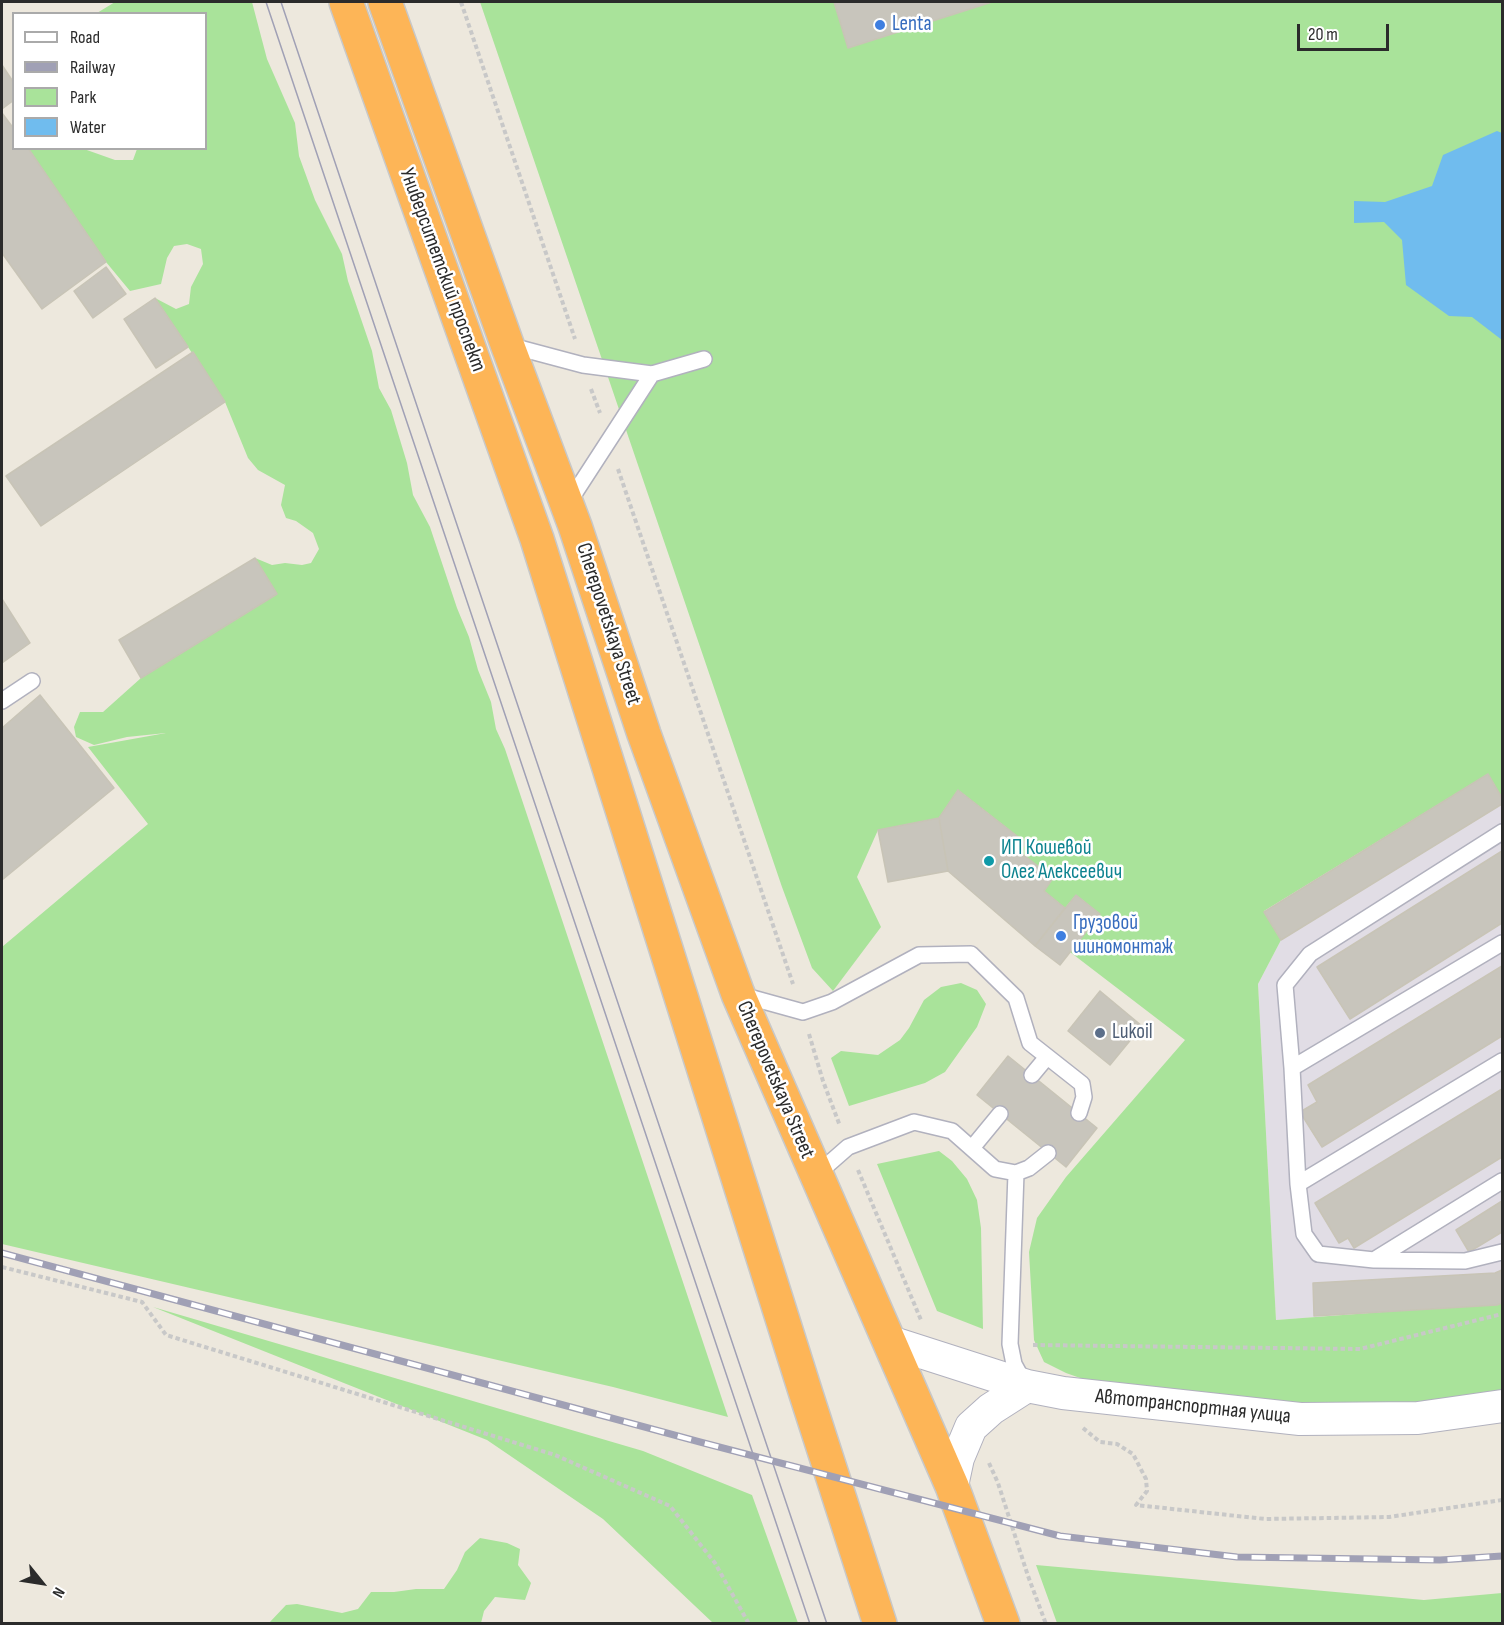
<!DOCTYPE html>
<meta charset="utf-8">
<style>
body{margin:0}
#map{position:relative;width:1504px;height:1625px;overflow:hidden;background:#ede8dd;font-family:"Sofia Sans Condensed",sans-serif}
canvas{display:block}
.frame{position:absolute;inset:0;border:3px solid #2b2b2b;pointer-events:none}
.legend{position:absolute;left:12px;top:12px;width:195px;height:138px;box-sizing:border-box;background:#fff;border:2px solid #aaa;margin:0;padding:8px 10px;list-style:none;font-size:18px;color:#2b2b2b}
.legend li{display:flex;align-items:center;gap:12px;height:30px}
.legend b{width:30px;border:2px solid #aaa}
.north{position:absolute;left:12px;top:1553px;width:60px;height:60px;-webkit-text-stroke:4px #fff;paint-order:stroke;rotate:120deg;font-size:16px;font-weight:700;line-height:24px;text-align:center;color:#2b2b2b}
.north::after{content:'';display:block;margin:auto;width:21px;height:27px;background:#2b2b2b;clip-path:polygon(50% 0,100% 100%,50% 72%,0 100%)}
.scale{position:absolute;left:1297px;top:24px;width:92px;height:27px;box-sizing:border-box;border:3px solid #2b2b2b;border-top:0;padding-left:8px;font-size:18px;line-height:21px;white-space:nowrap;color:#2b2b2b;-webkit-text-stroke:4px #fff;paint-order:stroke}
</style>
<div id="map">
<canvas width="1504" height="1625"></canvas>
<div class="frame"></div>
<ul class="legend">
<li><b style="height:8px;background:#fff"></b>Road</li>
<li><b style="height:8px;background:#a0a0b5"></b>Railway</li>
<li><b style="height:16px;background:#a9e39a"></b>Park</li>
<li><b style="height:16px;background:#70bcee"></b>Water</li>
</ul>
<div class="north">N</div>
<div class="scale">20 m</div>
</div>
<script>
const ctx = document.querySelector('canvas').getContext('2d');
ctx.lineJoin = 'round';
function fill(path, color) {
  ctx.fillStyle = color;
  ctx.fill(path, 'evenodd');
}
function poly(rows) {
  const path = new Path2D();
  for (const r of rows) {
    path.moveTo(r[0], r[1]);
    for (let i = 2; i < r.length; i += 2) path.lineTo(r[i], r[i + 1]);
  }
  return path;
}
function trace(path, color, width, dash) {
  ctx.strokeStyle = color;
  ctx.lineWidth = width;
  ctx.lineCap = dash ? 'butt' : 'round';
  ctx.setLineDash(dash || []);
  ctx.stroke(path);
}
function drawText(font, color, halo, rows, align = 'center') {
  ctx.font = font + ' "Sofia Sans Condensed",sans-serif';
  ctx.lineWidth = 5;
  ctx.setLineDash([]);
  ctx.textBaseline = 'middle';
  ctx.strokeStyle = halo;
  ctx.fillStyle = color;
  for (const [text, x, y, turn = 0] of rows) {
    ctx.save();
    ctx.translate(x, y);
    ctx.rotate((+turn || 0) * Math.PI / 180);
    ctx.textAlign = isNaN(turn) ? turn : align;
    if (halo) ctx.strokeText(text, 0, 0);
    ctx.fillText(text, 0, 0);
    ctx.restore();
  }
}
fill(poly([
 [1488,774,1502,798,1502,1303,1276,1320,1258,984,1281,940,1264,912]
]), '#e1dde5');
fill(poly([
 [115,2,252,2,267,59,295,123,299,156,315,200,342,254,348,281,372,351,379,388,391,410,407,463,413,495,430,527,457,608,469,637,478,670,491,702,496,729,505,749,728,1417,613,1387,2,1244,2,947,148,824,88,747,166,733,127,737,94,745,76,737,74,727,80,712,103,712,141,678,276,593,255,558,272,565,285,563,302,565,311,563,319,549,313,533,296,521,286,518,281,505,285,485,258,470,248,458,225,402,155,298,176,309,189,304,191,287,203,264,201,249,187,244,174,246,167,258,161,284,130,291,106,262,28,149,84,149,115,160,133,160,137,149,206,148,206,14,97,13],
 [480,2,1502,2,1502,798,1488,774,1264,911,1281,940,1258,984,1276,1320,1502,1303,1502,1393,1413,1406,1288,1402,1100,1385,1066,1373,1044,1362,1034,1340,1029,1252,1037,1218,1066,1177,1185,1040,1070,952,1100,914,1076,895,1065,908,1044,891,1052,878,1020,852,1026,843,958,790,939,818,878,830,857,877,881,927,833,991,812,968,782,887],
 [961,983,977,990,986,1004,977,1027,945,1072,925,1083,849,1106,831,1058,841,1051,878,1055,900,1040,909,1028,924,1000,941,987],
 [939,1151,952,1161,967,1179,977,1200,981,1228,983,1329,937,1311,877,1164],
 [153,1307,643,1451,752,1495,798,1623,713,1623,603,1519,487,1440],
 [480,1538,507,1543,520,1549,518,1565,531,1583,525,1600,495,1597,484,1611,481,1623,269,1623,286,1605,297,1604,342,1613,358,1609,371,1592,394,1592,416,1589,444,1589,457,1570,465,1552],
 [1036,1565,1424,1600,1502,1593,1502,1623,1057,1623]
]), '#a9e39a');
fill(poly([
 [1497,131,1502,133,1502,340,1472,317,1449,316,1406,285,1402,240,1384,222,1354,223,1354,201,1385,202,1432,186,1443,155]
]), '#70bcee');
const building = poly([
 [834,2,992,2,848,48,834,2],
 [2,65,14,83,14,100,2,109,2,65],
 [2,113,14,129,14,148,28,148,106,262,42,309,2,253,2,113],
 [106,267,126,294,93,318,74,291,106,267],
 [155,298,188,347,156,368,124,319,155,298],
 [193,352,225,402,41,526,6,476,193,352],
 [255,558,277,594,141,678,119,640,255,558],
 [2,599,30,643,2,663,2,599],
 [40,695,114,788,2,880,2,728,40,695],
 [1488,774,1502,798,1502,804,1281,940,1264,912,1488,774],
 [958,790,1026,843,1020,852,1053,878,1044,891,1065,908,1035,946,948,871,939,818,958,790],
 [939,818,948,871,888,882,878,830,939,818],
 [1502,851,1502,923,1350,1019,1317,967,1502,851],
 [1076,895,1100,914,1060,965,1035,946,1076,895],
 [1502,966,1502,1036,1322,1147,1300,1112,1317,1102,1308,1085,1502,966],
 [1100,991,1142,1026,1110,1065,1068,1031,1100,991],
 [1008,1056,1097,1128,1066,1167,977,1095,1008,1056],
 [1502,1089,1502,1157,1354,1248,1348,1238,1339,1243,1315,1203,1502,1089],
 [1502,1201,1502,1232,1469,1252,1456,1230,1502,1201],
 [1502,1270,1502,1303,1497,1305,1314,1316,1313,1283,1495,1273,1502,1270]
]);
fill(building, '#c8c5bc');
trace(building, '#c8c4b6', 1.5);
const lane = poly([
 [508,345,583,365,652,374],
 [567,505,652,374,704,359],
 [2,701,32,681],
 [1502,832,1310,954,1285,985,1292,1068,1298,1184,1304,1234,1318,1254,1374,1260,1465,1261,1502,1252],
 [738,994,803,1012,832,1002,919,955,971,954,1016,998,1030,1043,1082,1084,1084,1097,1079,1113],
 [1292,1068,1502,943],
 [1032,1075,1047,1057],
 [972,1148,1000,1114],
 [816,1175,848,1147,914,1122,952,1131,995,1169,1016,1173],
 [1298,1184,1502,1061],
 [1374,1260,1502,1181],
 [1025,1384,1014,1364,1010,1344,1016,1173,1029,1168,1048,1153]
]);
const street = poly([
 [890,1342,1027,1386,1063,1393,1300,1419,1418,1418,1502,1406],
 [952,1486,958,1458,971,1427,991,1409,1027,1386]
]);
const highway = poly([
 [346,2,537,539,806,1394,880,1624],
 [385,2,507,344,575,526,644,734,738,994,952,1486,1003,1624]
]);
trace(lane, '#b1b1be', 18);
trace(street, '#b1b1be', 34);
trace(highway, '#c8c8c8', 36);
trace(poly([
 [461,2,575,339],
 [591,389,600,413],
 [618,469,793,984],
 [809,1034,823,1081,840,1126],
 [858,1170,921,1320],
 [2,1267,142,1302,166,1335,555,1455,670,1506,715,1563,749,1624],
 [1033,1345,1360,1349,1502,1314],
 [1083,1428,1100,1442,1117,1444,1133,1454,1146,1479,1147,1491,1136,1505,1265,1519,1389,1517,1502,1500],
 [989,1463,998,1483,1028,1576,1046,1624]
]), '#c8c8c8', 4, [4.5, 3]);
trace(lane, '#fff', 15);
trace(street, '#fff', 32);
trace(highway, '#fdb557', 33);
trace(poly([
 [266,2,810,1624],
 [281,2,827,1624]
]), '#a0a0b5', 1.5);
const rail = poly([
 [2,1253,700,1442,1060,1536,1237,1557,1440,1560,1502,1556]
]);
trace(rail, '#a0a0b5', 7);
trace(rail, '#fff', 4.5, [14]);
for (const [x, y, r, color] of [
 [880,25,6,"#3f7fe0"],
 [989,861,6,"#0f9aa8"],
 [1061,936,6,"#3f7fe0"],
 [1100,1033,6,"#5c6f8a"]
]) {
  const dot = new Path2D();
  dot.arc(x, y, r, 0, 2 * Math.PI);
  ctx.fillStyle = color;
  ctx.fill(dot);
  trace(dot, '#fff', 2);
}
drawText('21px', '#366cbe', '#fff', [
 ["Lenta",892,25],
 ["Грузовой",1073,924],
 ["шиномонтаж",1073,948]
], 'left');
drawText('21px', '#2b2b2b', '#fff', [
 ["Университетский проспект",442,270,70],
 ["Cherepovetskaya Street",608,624,72],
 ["Cherepovetskaya Street",775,1080,67],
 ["Автотранспортная улица",1193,1407,6]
]);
drawText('21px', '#0d838f', '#fff', [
 ["ИП Кошевой",1001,849],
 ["Олег Алексеевич",1001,873]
], 'left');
drawText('21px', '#4e5e75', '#fff', [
 ["Lukoil",1112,1033]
], 'left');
</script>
